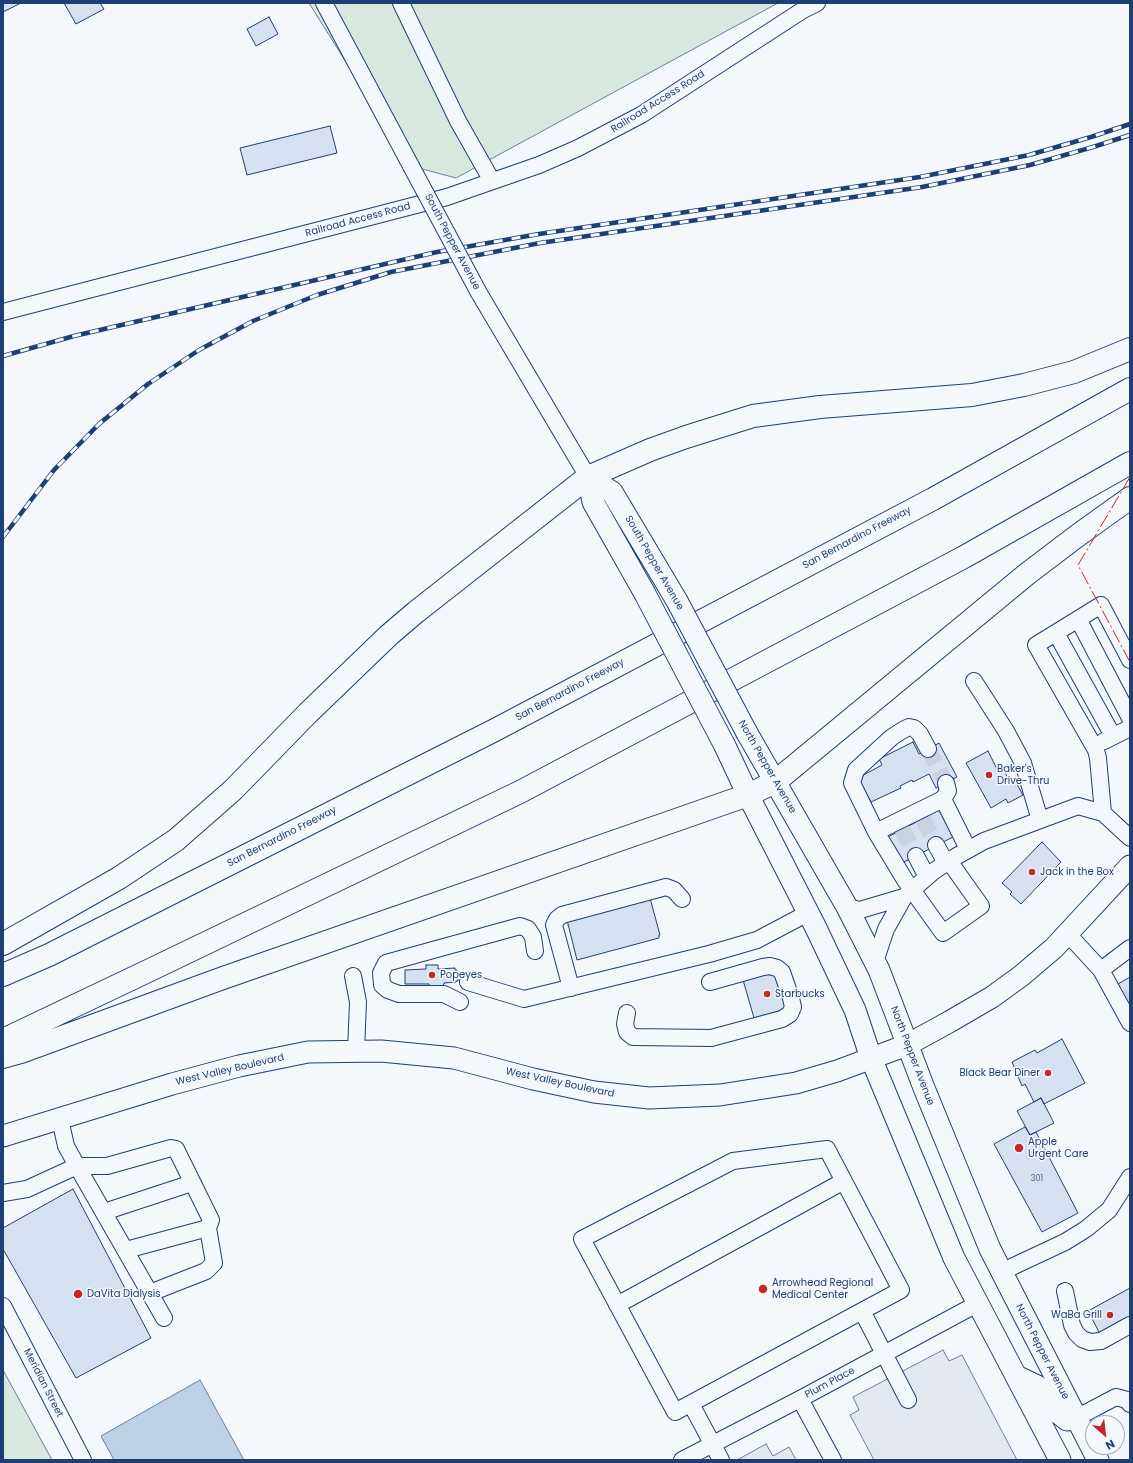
<!DOCTYPE html>
<style>
body{margin:0}
#map{position:relative;width:1133px;height:1463px;overflow:hidden;background:#f4f7fb;font-family:Poppins,sans-serif}
canvas{display:block}
.frame{position:absolute;inset:0;border:4px solid #1d3f73;pointer-events:none}
.north{position:absolute;left:1085px;top:1415px;width:40px;height:40px;box-sizing:border-box;background:#f4f7fb;border:1px solid #9eadc5;border-radius:50%;rotate:152deg;font-size:11px;font-weight:700;line-height:16px;text-align:center;color:#1d3f73}
.north::after{content:'';display:block;margin:auto;width:14px;height:18px;background:#c62828;clip-path:polygon(50% 0,100% 100%,50% 72%,0 100%)}
</style>
<div id="map">
<canvas width="1133" height="1463"></canvas>
<div class="frame"></div>
<div class="north">N</div>
</div>
<script>
const ctx = document.querySelector('canvas').getContext('2d');
ctx.lineJoin = 'round';
function fill(path, color) {
  ctx.fillStyle = color;
  ctx.fill(path, 'evenodd');
}
function poly(rows) {
  const path = new Path2D();
  for (const r of rows) {
    path.moveTo(r[0], r[1]);
    for (let i = 2; i < r.length; i += 2) path.lineTo(r[i], r[i + 1]);
  }
  return path;
}
function trace(path, color, width, dash) {
  ctx.strokeStyle = color;
  ctx.lineWidth = width;
  ctx.lineCap = dash ? 'butt' : 'round';
  ctx.setLineDash(dash || []);
  ctx.stroke(path);
}
function drawText(font, color, halo, rows, align = 'center') {
  ctx.font = font + ' Poppins,sans-serif';
  ctx.lineWidth = 3;
  ctx.setLineDash([]);
  ctx.textBaseline = 'middle';
  ctx.strokeStyle = halo;
  ctx.fillStyle = color;
  for (const [text, x, y, turn = 0] of rows) {
    ctx.save();
    ctx.translate(x, y);
    ctx.rotate((+turn || 0) * Math.PI / 180);
    ctx.textAlign = isNaN(turn) ? turn : align;
    if (halo) ctx.strokeText(text, 0, 0);
    ctx.fillText(text, 0, 0);
    ctx.restore();
  }
}
const green = poly([
 [309,3,778,3,456,178,411,166,309,3],
 [3,1370,52,1460,3,1460,3,1370]
]);
fill(green, '#d7e8df');
trace(green, '#687fa3', 1);
const parking = poly([
 [943,1350,949,1361,962,1355,1017,1460,874,1460,850,1415,859,1410,853,1397,943,1350],
 [766,1444,773,1456,789,1447,796,1460,737,1460,766,1444]
]);
fill(parking, '#e3e8f0');
trace(parking, '#687fa3', 1);
const water = poly([
 [200,1380,244,1460,114,1460,101,1436,200,1380]
]);
fill(water, '#bed0e5');
trace(water, '#687fa3', 1);
const building = poly([
 [3,3,21,3,3,12,3,3],
 [64,3,100,3,104,9,76,24,64,3],
 [269,17,278,34,256,46,247,29,269,17],
 [330,126,337,153,247,175,240,148,330,126],
 [913,742,919,754,939,743,957,777,936,788,929,774,913,782,912,780,900,786,901,788,871,802,858,778,882,765,879,759,913,742],
 [988,751,997,769,1001,766,1011,783,1015,781,1023,795,1008,803,1006,799,991,808,966,763,988,751],
 [939,810,953,837,900,864,886,838,939,810],
 [1042,842,1061,862,1021,904,1010,894,1012,892,1002,883,1042,842],
 [650,898,660,935,659,935,659,938,577,960,567,920,650,898],
 [426,965,438,965,438,969,455,968,455,970,457,970,458,981,456,981,456,982,444,983,443,987,429,987,429,984,405,984,405,970,426,969,426,965],
 [780,971,790,1008,754,1018,743,980,780,971],
 [1130,977,1130,1006,1118,984,1130,977],
 [1062,1039,1085,1083,1044,1104,1041,1098,1034,1102,1025,1084,1022,1086,1012,1062,1035,1050,1037,1053,1062,1039],
 [1041,1098,1054,1123,1030,1135,1017,1111,1041,1098],
 [1025,1127,1030,1135,1036,1132,1078,1213,1042,1232,994,1144,1025,1127],
 [73,1189,151,1338,76,1378,3,1249,3,1228,73,1189],
 [1130,1288,1130,1319,1100,1334,1088,1311,1130,1288]
]);
fill(building, '#d5e0f0');
trace(building, '#1d3f73', 1);
trace(poly([
 [928,749,946,783],
 [923,819,936,845],
 [902,829,916,856],
 [1126,998,1130,996]
]), '#c9d2e0', 16, [16, 8]);
const minor = poly([
 [324,3,411,166],
 [401,3,458,121,492,181],
 [479,293,588,477],
 [3,312,447,197,539,165,578,148,641,115,803,10,817,3],
 [1078,619,1130,718],
 [1056,633,1113,736],
 [974,681,1006,731,1023,763,1040,820],
 [1104,741,1130,728],
 [943,799,948,791,946,783],
 [1103,813,1098,758,1096,750,1036,645,1101,605,1130,660],
 [876,832,852,783,856,770,892,737,903,730,909,727,914,728,920,734,928,749],
 [936,845,946,863],
 [916,856,927,877],
 [949,861,981,906,943,933,905,880,876,832,943,799,968,849],
 [847,907,860,910,904,897],
 [1067,933,1101,970,1130,1023],
 [875,962,886,929,904,897,934,871,955,857,984,841,1078,806,1103,813,1130,838],
 [1101,970,1130,948],
 [353,976,358,1002,356,1051],
 [468,982,524,999,709,954,757,940,808,913],
 [571,988,554,925,557,919,562,915,666,887,674,890,682,899],
 [460,1002,444,994,399,994,388,990,382,985,381,973,386,963,520,926,528,929,533,937,535,951],
 [627,1013,625,1024,627,1032,633,1037,711,1038,782,1019,790,1014,793,1007,791,998,782,972,777,968,770,966,763,967,710,982],
 [77,1166,107,1166,171,1148,176,1149,211,1220,208,1228,126,1250],
 [77,1166,164,1318],
 [3,1193,27,1189,77,1166,66,1146,60,1119],
 [104,1212,192,1183],
 [1001,1272,1065,1242,1086,1229,1109,1210,1130,1177],
 [1065,1291,1072,1325,1076,1333,1082,1339,1090,1342,1101,1341,1130,1325],
 [150,1293,206,1271,214,1263,208,1228],
 [617,1305,844,1181],
 [3,1306,83,1460],
 [862,1311,675,1412,582,1239,733,1161,827,1149,901,1290,862,1311,908,1400],
 [800,1399,833,1460],
 [691,1404,721,1460],
 [1076,1418,1116,1397,1127,1400,1130,1404],
 [682,1460,800,1399,977,1304]
]);
const major = poly([
 [588,477,612,492,677,601],
 [588,477,593,502,644,592],
 [747,733,847,907,879,970,924,1088,990,1249,1098,1460],
 [725,746,748,795,815,926,855,1010,871,1058,954,1258,1060,1460],
 [3,1136,172,1084,239,1066,308,1052,381,1051,454,1058,533,1079,594,1092,649,1098,720,1095,796,1083,837,1071,907,1045,949,1022,992,997,1021,976,1054,948,1130,866],
 [1016,1376,1037,1386,1058,1413,1067,1420,1076,1418]
]);
const highway = poly([
 [3,944,119,878,176,840,233,790,308,713,389,635,416,612,588,477,650,450,686,437,753,416,820,407,972,395,1024,385,1074,372,1130,349],
 [3,975,49,955,493,731,933,499,1130,389],
 [3,1040,150,970,520,792,964,557,1130,463],
 [3,1057,21,1052,223,978,748,795,775,782,1027,574,1077,536,1130,498]
]);
trace(minor, '#1d3f73', 18);
trace(major, '#1d3f73', 23);
trace(highway, '#1d3f73', 24);
trace(minor, '#f4f7fb', 16);
trace(major, '#f4f7fb', 21);
trace(highway, '#f4f7fb', 22);
const rail = poly([
 [3,356,74,336,437,252,539,234,920,177,1029,155,1091,137,1130,124],
 [3,537,54,470,99,424,148,384,199,350,253,321,317,295,391,272,540,243,922,187,1030,165,1093,147,1130,135]
]);
trace(rail, '#1d3f73', 4.5);
trace(rail, '#f4f7fb', 3, [9]);
const minorBridge = poly([
 [411,166,479,293]
]);
const majorBridge = poly([
 [644,592,725,746],
 [677,601,747,733]
]);
trace(minorBridge, '#1d3f73', 18, []);
trace(majorBridge, '#1d3f73', 23, []);
trace(minorBridge, '#f4f7fb', 16);
trace(majorBridge, '#f4f7fb', 21);
trace(poly([
 [1130,477,1078,565,1130,662]
]), '#c62828', 1, [14, 3, 2, 3]);
for (const [x, y, r, color] of [
 [989,775,4,"#c62828"],
 [1032,872,4,"#c62828"],
 [432,975,4,"#c62828"],
 [767,994,4,"#c62828"],
 [1048,1073,4,"#c62828"],
 [1019,1148,5,"#c62828"],
 [763,1289,5,"#c62828"],
 [78,1294,5,"#c62828"],
 [1110,1315,4,"#c62828"]
]) {
  const dot = new Path2D();
  dot.arc(x, y, r, 0, 2 * Math.PI);
  ctx.fillStyle = color;
  ctx.fill(dot);
  trace(dot, '#f4f7fb', 1.5);
}
drawText('8px', '#4b6792', null, [
 ["301",1037,1179]
]);
drawText('10px', '#1d3f73', '#f4f7fb', [
 ["Railroad Access Road",658,102,-32],
 ["Railroad Access Road",358,220,-15],
 ["South Pepper Avenue",452,242,62],
 ["San Bernardino Freeway",857,538,-28],
 ["South Pepper Avenue",654,563,60],
 ["San Bernardino Freeway",570,690,-28],
 ["North Pepper Avenue",767,767,60],
 ["San Bernardino Freeway",282,837,-27],
 ["North Pepper Avenue",912,1056,69],
 ["West Valley Boulevard",230,1070,-13],
 ["West Valley Boulevard",560,1083,12],
 ["North Pepper Avenue",1042,1352,63],
 ["Meridian Street",43,1383,63],
 ["Plum Place",830,1383,-28]
]);
drawText('10px', '#1d3f73', '#f4f7fb', [
 ["Baker's",997,769],
 ["Drive-Thru",997,781],
 ["Jack in the Box",1040,872],
 ["Popeyes",440,975],
 ["Starbucks",775,994],
 ["Black Bear Diner",1040,1073,"right"],
 ["Apple",1028,1142],
 ["Urgent Care",1028,1154],
 ["Arrowhead Regional",772,1283],
 ["Medical Center",772,1295],
 ["DaVita Dialysis",87,1294],
 ["WaBa Grill",1102,1315,"right"]
], 'left');
</script>
